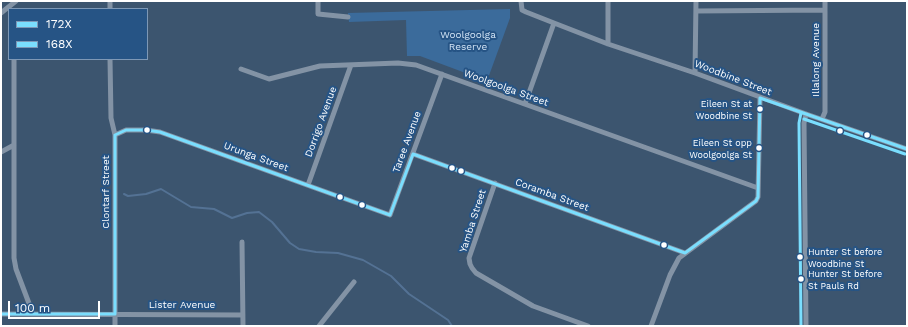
<!DOCTYPE html>
<style>
body{margin:0}
#map{position:relative;width:908px;height:327px;overflow:hidden;background:#3c556f;font-family:"Work Sans",sans-serif}
canvas{display:block}
.frame{position:absolute;inset:0;border:2px solid #fff;pointer-events:none}
.legend{position:absolute;left:8px;top:8px;width:140px;height:52px;box-sizing:border-box;background:#265485;border:1px solid #7d98b6;margin:0;padding:5px 7px;list-style:none;font-size:12px;color:#fff}
.legend li{display:flex;align-items:center;gap:8px;height:20px}
.legend b{width:20px;border:1px solid #7d98b6}
.scale{position:absolute;left:8px;top:301px;width:92px;height:18px;box-sizing:border-box;border:2px solid #fff;border-top:0;padding-left:5px;font-size:12px;line-height:14px;white-space:nowrap;color:#fff;-webkit-text-stroke:3px #265485;paint-order:stroke}
</style>
<div id="map">
<canvas width="908" height="327"></canvas>
<div class="frame"></div>
<ul class="legend">
<li><b style="height:5px;background:#7adefe"></b>172X</li>
<li><b style="height:5px;background:#7adefe"></b>168X</li>
</ul>
<div class="scale">100 m</div>
</div>
<script>
const ctx = document.querySelector('canvas').getContext('2d');
ctx.lineJoin = 'round';
function fill(path, color) {
  ctx.fillStyle = color;
  ctx.fill(path, 'evenodd');
}
function poly(rows) {
  const path = new Path2D();
  for (const r of rows) {
    path.moveTo(r[0], r[1]);
    for (let i = 2; i < r.length; i += 2) path.lineTo(r[i], r[i + 1]);
  }
  return path;
}
function trace(path, color, width, dash) {
  ctx.strokeStyle = color;
  ctx.lineWidth = width;
  ctx.lineCap = dash ? 'butt' : 'round';
  ctx.setLineDash(dash || []);
  ctx.stroke(path);
}
function drawText(font, color, halo, rows, align = 'center') {
  ctx.font = font + ' "Work Sans",sans-serif';
  ctx.lineWidth = 4;
  ctx.setLineDash([]);
  ctx.textBaseline = 'middle';
  ctx.strokeStyle = halo;
  ctx.fillStyle = color;
  for (const [text, x, y, turn = 0] of rows) {
    ctx.save();
    ctx.translate(x, y);
    ctx.rotate((+turn || 0) * Math.PI / 180);
    ctx.textAlign = isNaN(turn) ? turn : align;
    if (halo) ctx.strokeText(text, 0, 0);
    ctx.fillText(text, 0, 0);
    ctx.restore();
  }
}
fill(poly([
 [510,9,510,18,487,81,420,56,407,56,406,20,349,22,348,13]
]), '#3b6b9b');
trace(poly([
 [124,194,128,196,146,194,161,189,191,207,214,209,232,218,247,213,259,212,272,222,290,243,299,249,316,252,338,253,363,260,391,276,409,294,448,320,452,326]
]), '#547294', 2);
trace(poly([
 [110,1,110,9],
 [318,1,318,14,348,17],
 [521,1,522,10,526,12,554,23,608,44,695,73,806,114,907,149],
 [696,11,825,10],
 [1,13,16,1],
 [608,44,608,1],
 [14,59,14,258,16,269,33,314],
 [110,59,111,118,115,135,115,326],
 [241,69,269,79,320,66,398,63,416,65,758,188],
 [695,73,696,1],
 [525,104,554,23],
 [806,114,804,123,806,326],
 [822,119,825,112,825,1],
 [115,135,126,130,146,130,160,132,390,215,442,74],
 [1,152,14,145],
 [413,154,685,253],
 [495,183,469,258,470,264,472,268,476,273,533,306,588,326],
 [308,185,351,65],
 [242,242,243,326],
 [1,314,243,315],
 [319,326,354,282],
 [651,326,670,275,679,258,756,201,758,197,760,98]
]), '#8393a5', 5);
trace(poly([
 [760,98,907,149],
 [115,135,126,130,146,130,160,132,390,215],
 [115,135,115,314],
 [413,154,685,253],
 [390,215,413,154],
 [685,253,756,201,758,197,760,98],
 [1,314,115,314]
]), '#7adefe', 3);
trace(poly([
 [804,119,905,154],
 [801,326,799,123,801,113]
]), '#7adefe', 3);
for (const [x, y, r, color] of [
 [760,109,3.5,"#fff"],
 [147,130,3.5,"#fff"],
 [840,131,3.5,"#fff"],
 [867,135,3.5,"#fff"],
 [759,148,3.5,"#fff"],
 [452,168,3.5,"#fff"],
 [461,171,3.5,"#fff"],
 [340,197,3.5,"#fff"],
 [362,205,3.5,"#fff"],
 [664,245,3.5,"#fff"],
 [800,257,3.5,"#fff"],
 [801,279,3.5,"#fff"]
]) {
  const dot = new Path2D();
  dot.arc(x, y, r, 0, 2 * Math.PI);
  ctx.fillStyle = color;
  ctx.fill(dot);
  trace(dot, '#265485', 1.5);
}
drawText('9px', '#fff', '#265485', [
 ["Eileen St at",752,104],
 ["Woodbine St",752,116],
 ["Eileen St opp",752,143],
 ["Woolgoolga St",752,155],
 ["Hunter St before",808,252,"left"],
 ["Woodbine St",808,264,"left"],
 ["Hunter St before",808,274,"left"],
 ["St Pauls Rd",808,286,"left"]
], 'right');
drawText('10px', '#d4e5f6', '#265485', [
 ["Woolgoolga",468,35],
 ["Reserve",468,47]
]);
drawText('10px', '#fff', '#265485', [
 ["Illalong Avenue",816,60,-90],
 ["Woodbine Street",733,78,21],
 ["Woolgoolga Street",506,88,20],
 ["Dorrigo Avenue",321,122,-70],
 ["Taree Avenue",407,142,-70],
 ["Urunga Street",256,157,20],
 ["Clontarf Street",106,192,-90],
 ["Coramba Street",552,195,20],
 ["Yamba Street",473,221,-72],
 ["Lister Avenue",182,305]
]);
</script>
